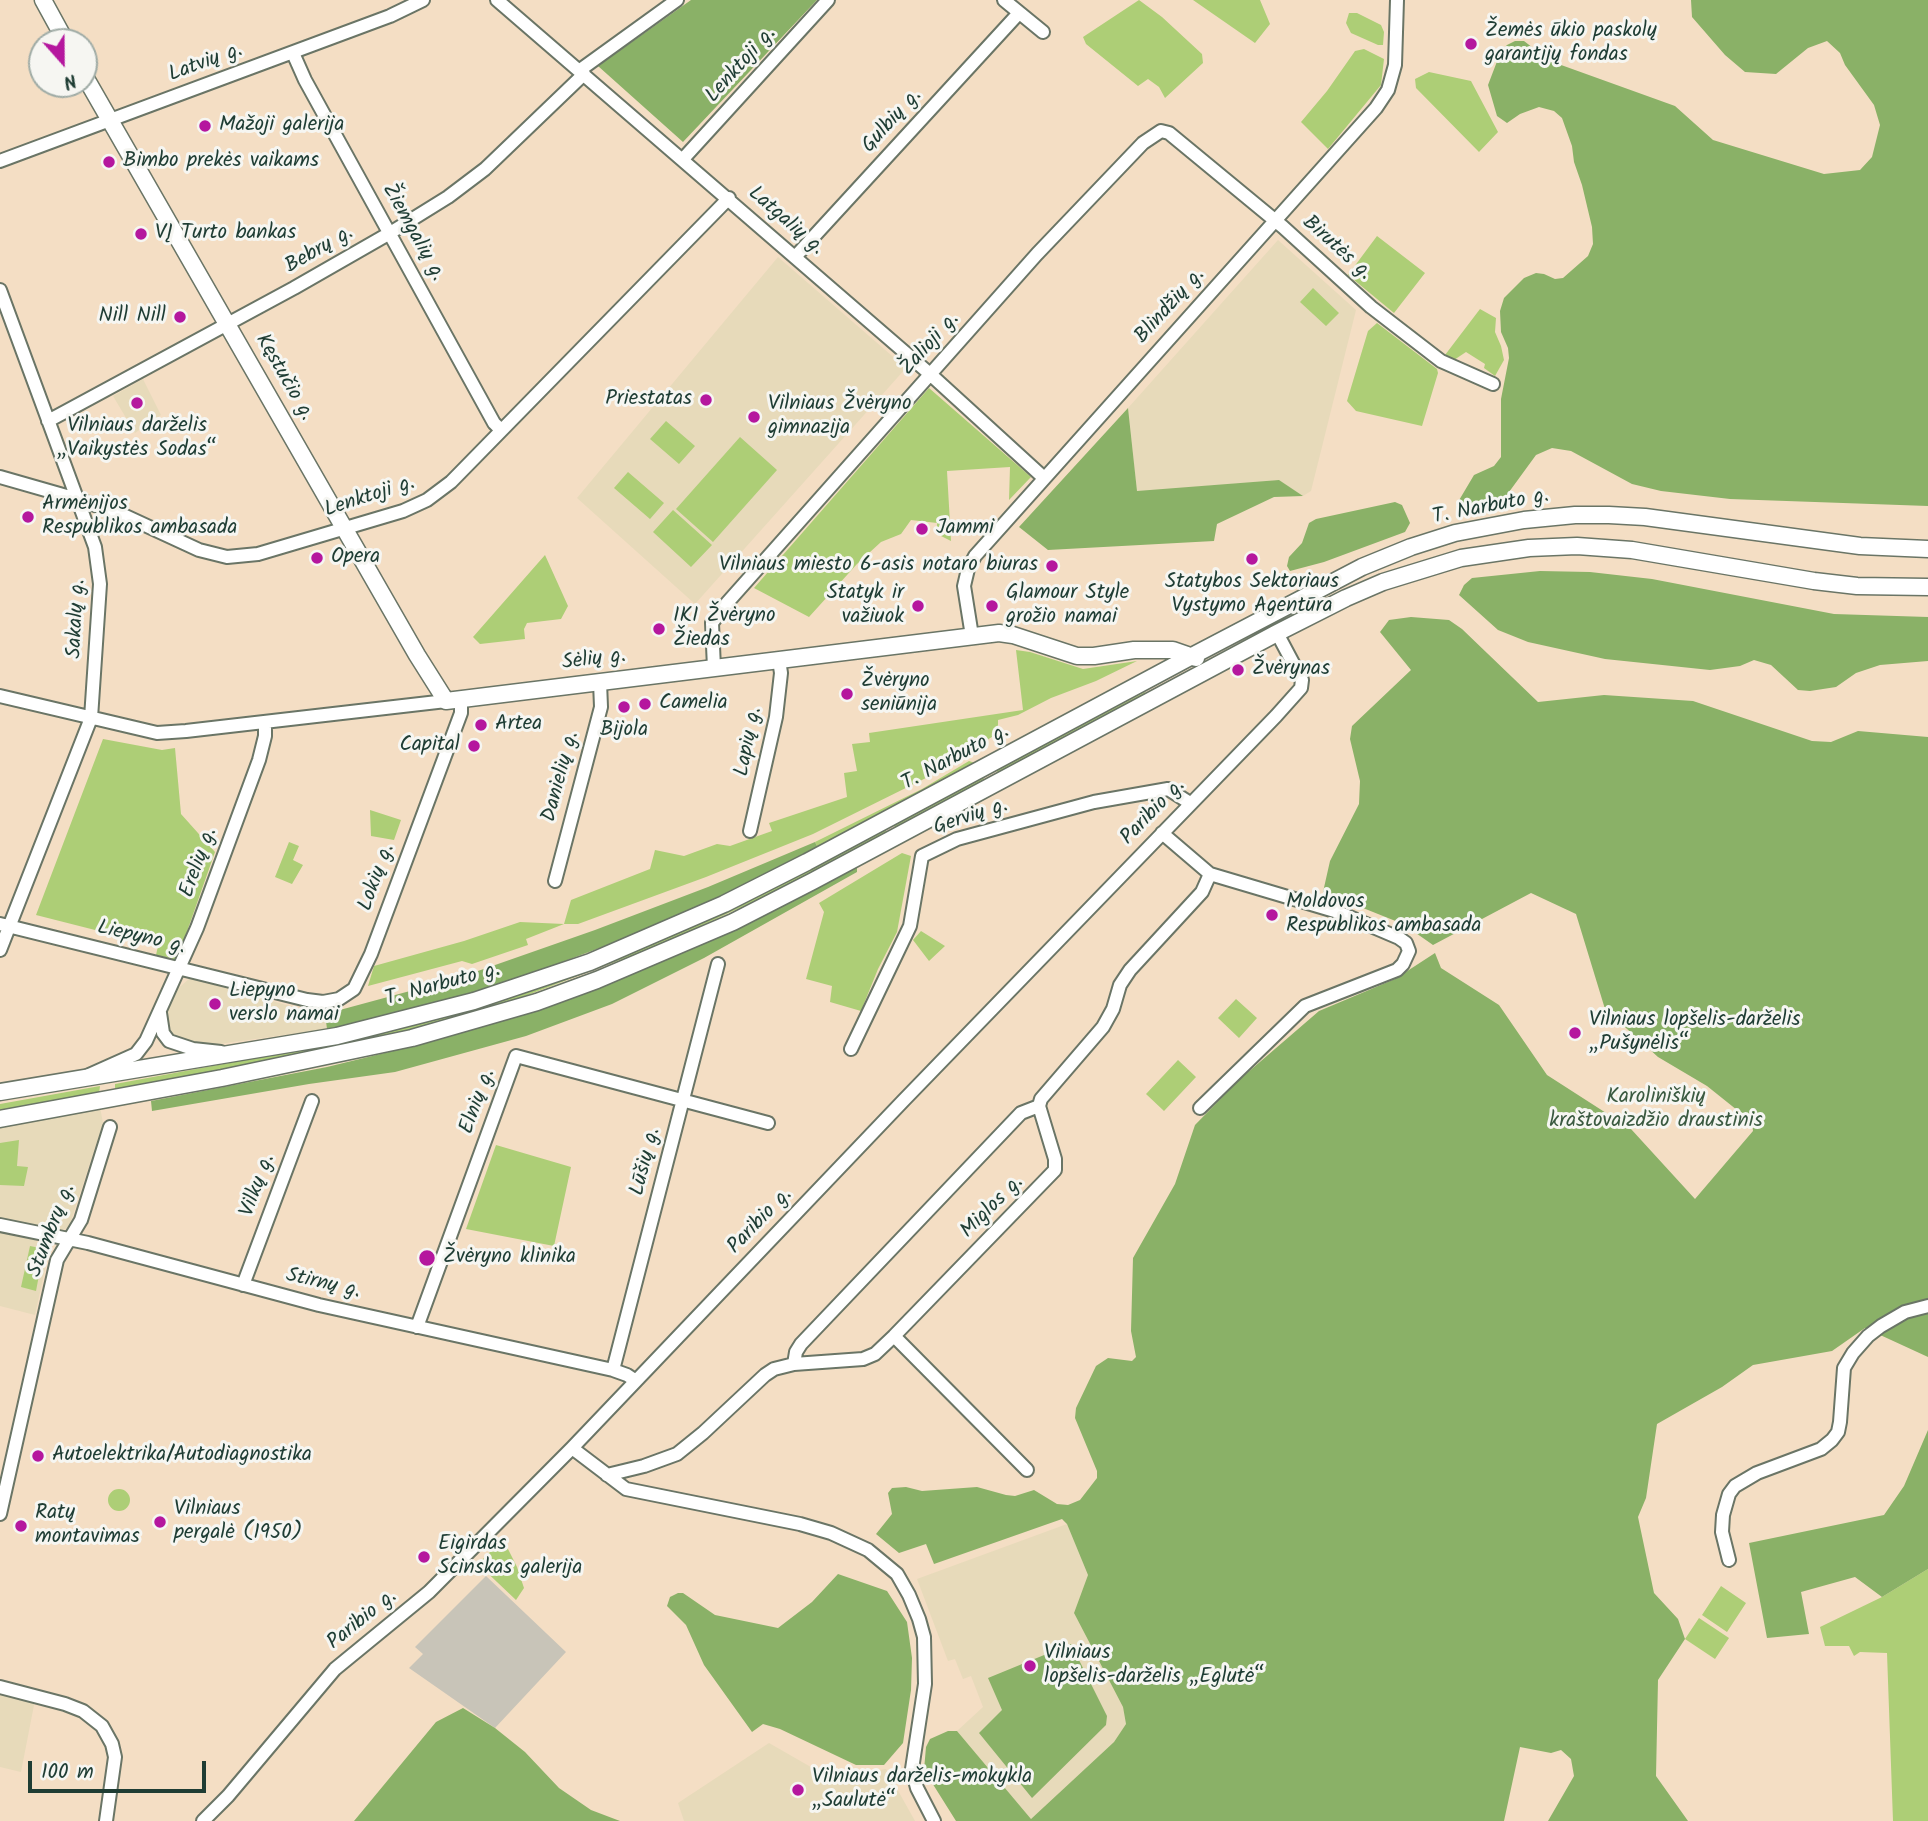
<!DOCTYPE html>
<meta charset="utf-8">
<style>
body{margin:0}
#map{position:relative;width:1928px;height:1821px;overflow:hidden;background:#f4dec4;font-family:Kalam,sans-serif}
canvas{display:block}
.north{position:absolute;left:28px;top:28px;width:70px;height:70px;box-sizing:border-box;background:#f6f6f2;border:2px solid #a0aca6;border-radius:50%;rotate:159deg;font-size:19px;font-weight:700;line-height:28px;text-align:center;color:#1f3d34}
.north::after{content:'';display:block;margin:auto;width:24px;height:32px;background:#b5179e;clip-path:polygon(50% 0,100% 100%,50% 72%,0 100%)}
.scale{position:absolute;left:28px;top:1761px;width:178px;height:32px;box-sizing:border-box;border:4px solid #1f3d34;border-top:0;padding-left:9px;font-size:21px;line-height:24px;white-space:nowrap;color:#1f3d34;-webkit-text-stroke:5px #f6f6f2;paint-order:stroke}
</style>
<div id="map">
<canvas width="1928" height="1821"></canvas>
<div class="north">N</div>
<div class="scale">100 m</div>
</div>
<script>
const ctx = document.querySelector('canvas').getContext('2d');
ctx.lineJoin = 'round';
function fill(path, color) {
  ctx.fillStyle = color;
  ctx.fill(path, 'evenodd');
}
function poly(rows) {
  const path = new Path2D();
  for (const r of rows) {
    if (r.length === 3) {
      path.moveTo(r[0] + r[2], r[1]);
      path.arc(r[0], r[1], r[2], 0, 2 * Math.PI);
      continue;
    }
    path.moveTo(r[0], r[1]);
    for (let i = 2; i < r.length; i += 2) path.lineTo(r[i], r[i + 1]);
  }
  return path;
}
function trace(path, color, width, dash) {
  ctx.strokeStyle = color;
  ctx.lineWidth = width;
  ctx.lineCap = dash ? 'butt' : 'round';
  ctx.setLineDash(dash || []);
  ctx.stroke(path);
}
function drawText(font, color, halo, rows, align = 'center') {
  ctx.font = font + ' Kalam,sans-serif';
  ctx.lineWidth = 6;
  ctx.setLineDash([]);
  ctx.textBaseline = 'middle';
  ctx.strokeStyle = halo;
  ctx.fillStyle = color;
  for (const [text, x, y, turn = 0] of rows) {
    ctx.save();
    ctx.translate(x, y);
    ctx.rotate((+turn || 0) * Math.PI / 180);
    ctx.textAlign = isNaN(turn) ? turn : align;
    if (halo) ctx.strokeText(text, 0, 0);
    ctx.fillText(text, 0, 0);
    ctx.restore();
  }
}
fill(poly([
 [1278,240,1356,310,1311,491,1303,496,1278,480,1137,492,1128,408],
 [778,257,906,368,695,604,577,498],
 [143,379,161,415,135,433,113,396],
 [190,978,304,1010,325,1009,327,1029,205,1046,188,1044,170,1034,165,1018,173,993],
 [100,1107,103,1123,69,1227,59,1232,0,1220,0,1127],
 [0,1232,35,1240,46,1249,48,1256,35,1315,0,1306],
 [1067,1524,1088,1575,1074,1613,1123,1707,1126,1724,1114,1742,1031,1819,957,1731,983,1707,971,1676,963,1679,955,1659,948,1661,917,1579],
 [0,1691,35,1700,21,1772,0,1767],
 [769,1743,830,1778,886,1769,915,1821,684,1821,678,1803]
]), '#e7daba');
fill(poly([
 [486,1576,566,1652,495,1728,409,1668,423,1654,415,1647]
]), '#c8c4b8');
fill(poly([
 [1139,0,1162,17,1202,54,1203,63,1165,98,1159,87,1148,79,1138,86,1086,44,1083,37],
 [1193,0,1260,0,1270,24,1255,43],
 [1349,13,1357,13,1381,25,1384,32,1383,45,1378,45,1351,33,1346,23],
 [1364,49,1384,59,1381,85,1328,149,1301,122,1327,91,1355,51],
 [1429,72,1471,81,1498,132,1479,152,1416,88,1415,79],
 [1377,236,1425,273,1394,313,1348,275],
 [1313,288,1339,313,1326,326,1300,302],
 [1480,309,1496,318,1495,332,1501,346,1504,360,1495,376,1484,368,1485,364,1466,352,1454,360,1445,355],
 [1377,323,1437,369,1438,373,1422,426,1356,411,1347,401,1368,331],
 [929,388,1031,477,1009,500,1010,467,947,471,951,541,937,534,937,523,911,520,901,534,881,542,857,564,809,617,754,588],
 [666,421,695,446,679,464,650,439],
 [740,437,777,470,713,542,676,509],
 [628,472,664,503,650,519,614,488],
 [673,510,712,545,691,567,653,532],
 [545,555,568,606,561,619,527,623,524,629,525,639,480,644,473,637],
 [1016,650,1030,652,1083,669,1137,661,1096,681,1051,698,1018,715,998,720,998,733,934,774,813,834,706,877,578,924,564,924,526,939,528,945,472,964,462,961,368,986,374,966,464,941,520,922,564,924,571,900,650,869,655,850,684,856,717,844,730,846,772,831,769,823,847,797,844,773,857,771,852,744,870,742,869,733,1023,710],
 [1145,692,1147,696,998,773,996,770],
 [103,739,162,750,175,748,181,814,215,852,177,960,156,955,158,946,36,915],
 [969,761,975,763,818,848,815,842,922,789],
 [983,777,985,781,896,829,893,824],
 [370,810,401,820,394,840,371,836],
 [885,829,887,834,783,888,657,946,517,999,437,1024,364,1041,115,1091,115,1084,288,1052,436,1019],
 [289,842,299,846,293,860,303,865,292,884,275,877],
 [902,853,911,856,897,932,878,969,861,1011,830,1002,832,986,806,979,824,912,819,903],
 [921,931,945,946,929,961,913,940],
 [1236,999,1257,1018,1239,1038,1218,1018],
 [1178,1060,1196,1077,1164,1111,1146,1094],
 [100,1086,99,1094,0,1112,0,1104],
 [19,1140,17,1166,28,1167,24,1186,0,1185,0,1143],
 [496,1145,571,1167,554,1246,466,1229],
 [30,1246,40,1248,43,1254,36,1291,21,1287],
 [119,1500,11],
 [503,1539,517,1567,524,1588,516,1600,478,1564],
 [1928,1569,1928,1821,1893,1821,1887,1653,1860,1652,1854,1656,1849,1646,1825,1646,1820,1627,1882,1597],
 [1721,1586,1746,1603,1727,1632,1702,1615],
 [1699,1618,1729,1638,1715,1659,1685,1639]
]), '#adce76');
fill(poly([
 [691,0,817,0,683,142,598,66],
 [1691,0,1928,0,1928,506,1730,499,1661,491,1632,484,1571,451,1552,448,1536,455,1501,503,1495,506,1458,514,1456,509,1458,502,1474,475,1494,466,1501,457,1501,399,1509,358,1508,348,1501,332,1500,311,1504,298,1524,278,1536,273,1544,274,1555,279,1563,278,1588,256,1593,244,1592,227,1582,185,1574,162,1572,146,1562,118,1554,111,1539,107,1520,114,1507,123,1497,116,1488,85,1501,51,1507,45,1515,41,1524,41,1550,61,1675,106,1713,140,1824,174,1860,170,1872,157,1880,125,1874,105,1845,65,1840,53,1827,41,1808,48,1776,74,1745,72,1725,55,1692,17],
 [1128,408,1137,491,1279,480,1303,496,1274,497,1217,524,1214,541,1048,550,1019,527],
 [1395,502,1402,505,1410,523,1405,532,1324,562,1290,571,1287,566,1289,557,1302,543,1309,523,1316,519],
 [1540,571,1590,572,1652,579,1834,614,1928,617,1928,661,1880,665,1856,673,1836,687,1810,691,1798,690,1771,665,1754,660,1740,666,1710,670,1605,659,1528,642,1498,630,1459,595,1464,585,1472,578],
 [1411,617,1449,620,1462,629,1538,702,1604,695,1693,701,1812,741,1831,742,1858,731,1928,737,1928,1357,1865,1328,1832,1351,1753,1365,1722,1387,1657,1424,1646,1498,1638,1517,1654,1593,1678,1619,1685,1639,1658,1680,1656,1776,1688,1821,1548,1821,1574,1776,1571,1759,1561,1750,1551,1753,1520,1747,1504,1821,956,1821,924,1770,926,1747,930,1739,948,1731,957,1731,1031,1819,1114,1742,1126,1724,1123,1707,1074,1613,1088,1575,1067,1524,1062,1519,934,1564,926,1544,899,1553,876,1534,892,1514,888,1493,892,1488,906,1487,922,1491,977,1487,1006,1495,1015,1496,1034,1490,1057,1504,1068,1505,1080,1500,1097,1478,1097,1471,1075,1418,1076,1408,1096,1366,1108,1358,1132,1361,1136,1357,1131,1331,1133,1258,1175,1184,1195,1125,1239,1080,1319,1011,1395,979,1435,953,1441,968,1499,1005,1547,1075,1631,1129,1695,1199,1753,1131,1752,1122,1707,1086,1658,1057,1605,1009,1576,914,1531,893,1433,945,1403,924,1323,892,1330,861,1359,804,1360,781,1350,739,1352,726,1411,670,1380,632,1389,620],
 [815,842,818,848,717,898,626,938,525,976,470,993,367,1021,327,1029,325,1014,458,978,595,930,708,887],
 [857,865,857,872,704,958,612,1004,526,1036,395,1072,309,1084,152,1111,151,1101,327,1067,434,1041,529,1012],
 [1928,1430,1928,1569,1882,1597,1855,1577,1801,1592,1809,1634,1767,1638,1749,1543,1884,1515,1904,1486],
 [838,1574,887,1591,907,1622,912,1658,911,1690,903,1743,884,1765,856,1765,780,1729,763,1724,752,1732,704,1665,686,1625,667,1606,670,1597,678,1593,683,1593,715,1615,778,1628,812,1602],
 [1071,1644,1107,1716,1106,1725,1032,1798,979,1733,1002,1710,988,1678],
 [463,1708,495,1728,525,1752,559,1788,591,1810,620,1821,354,1821,436,1722]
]), '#8ab167');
const minor = poly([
 [497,0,930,374,1044,478],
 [1004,0,1043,32],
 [293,53,305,80,494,423,500,429],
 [580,70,677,0],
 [683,159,828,0],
 [0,161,390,16,423,0],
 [795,257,1019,13],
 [0,290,95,547,100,584,91,718,0,950],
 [48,421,294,288,390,233,448,197,485,169,584,74],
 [0,477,77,499,121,514,199,550,227,557,258,554,403,511,427,500,451,482,729,198],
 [972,636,964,586,968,569,975,556,1376,108,1388,90,1395,65,1397,0],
 [714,668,712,623,727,603,1037,254,1143,143,1161,131,1169,133,1283,227,1371,307,1441,361,1493,384],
 [0,696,157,733,186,731,446,701],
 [750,831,776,717,781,673,779,660],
 [1162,833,1210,874,1338,912,1399,938,1406,943,1409,951,1403,964,1397,970,1305,1006,1200,1108],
 [555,881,601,707,600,682],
 [0,924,307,1000,323,1002,339,999,354,989,371,954,461,713,461,699],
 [160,1013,163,1033,169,1041,193,1049,221,1052],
 [851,1049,910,926,922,856,957,839,1094,802,1168,789,1190,803],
 [89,1075,136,1054,146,1041,197,928,259,760,265,736,265,723],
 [0,1225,88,1243,319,1305,613,1370,627,1375,636,1381],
 [243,1285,312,1101],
 [417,1327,516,1056,768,1123],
 [894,1336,1027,1470],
 [794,1364,796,1352,801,1344,1021,1113,1039,1106],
 [613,1370,718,964],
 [572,1448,626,1489,800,1524,831,1533,868,1550,897,1574,909,1595,919,1619,924,1637,925,1684,912,1769,917,1788,934,1821],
 [607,1475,644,1466,677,1454,703,1433,765,1375,774,1369,794,1364,863,1359,875,1354,894,1336,1055,1170,1055,1159,1039,1106,1041,1099,1103,1027,1113,1009,1120,985,1130,970,1202,892,1210,874],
 [0,1514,57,1260,81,1220,110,1127],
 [1729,1560,1722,1532,1723,1515,1729,1494,1735,1486,1757,1473,1821,1449,1832,1440,1838,1432,1840,1422,1844,1368,1853,1353,1868,1336,1881,1326,1905,1312,1928,1306],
 [0,1687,65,1704,83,1711,102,1726,112,1744,115,1757,106,1821],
 [203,1821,228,1796,335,1669,429,1592,572,1448,903,1101,1276,716,1301,688,1302,680,1277,633]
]);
const major = poly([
 [43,0,66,42],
 [84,75,417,655,446,701,999,633,1013,635,1077,656,1094,656,1134,650,1173,650,1196,658],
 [0,1092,337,1036,474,1001,590,962,724,904,807,862,1192,656,1362,567,1411,547,1455,533,1524,520,1575,515,1609,515,1645,517,1860,546,1928,549],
 [0,1119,222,1078,412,1038,537,1002,597,980,733,922,813,881,1277,633,1346,598,1383,582,1461,558,1529,548,1577,546,1632,550,1814,581,1857,586,1928,587]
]);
trace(minor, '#6a7566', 16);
trace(major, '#6a7566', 19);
trace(minor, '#fff', 12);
trace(major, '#fff', 16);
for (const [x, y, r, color] of [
 [1471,44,7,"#b5179e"],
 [205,126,7,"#b5179e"],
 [109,162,7,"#b5179e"],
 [141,234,7,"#b5179e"],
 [180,317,7,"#b5179e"],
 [706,400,7,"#b5179e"],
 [137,403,7,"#b5179e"],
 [754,417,7,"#b5179e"],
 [28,517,7,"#b5179e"],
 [922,529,7,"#b5179e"],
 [317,558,7,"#b5179e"],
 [1252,559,7,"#b5179e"],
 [1052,566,7,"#b5179e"],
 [918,606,7,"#b5179e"],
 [992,606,7,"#b5179e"],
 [659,629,7,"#b5179e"],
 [1238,670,7,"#b5179e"],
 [847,694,7,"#b5179e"],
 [645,704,7,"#b5179e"],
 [624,707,7,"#b5179e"],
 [481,725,7,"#b5179e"],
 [474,746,7,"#b5179e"],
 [1272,915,7,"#b5179e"],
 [215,1004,7,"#b5179e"],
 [1575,1033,7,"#b5179e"],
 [427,1258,9,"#b5179e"],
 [38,1456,7,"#b5179e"],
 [160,1522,7,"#b5179e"],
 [21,1526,7,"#b5179e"],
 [424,1557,7,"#b5179e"],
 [1030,1666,7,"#b5179e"],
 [798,1790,7,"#b5179e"]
]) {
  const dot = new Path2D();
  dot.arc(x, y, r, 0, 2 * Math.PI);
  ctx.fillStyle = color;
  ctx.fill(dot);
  trace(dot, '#f6f6f2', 2.5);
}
drawText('21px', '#1f3d34', '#f6f6f2', [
 ["Žemės ūkio paskolų",1485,32],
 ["garantijų fondas",1485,56],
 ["Mažoji galerija",219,126],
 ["Bimbo prekės vaikams",123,162],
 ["VĮ Turto bankas",155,234],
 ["Nill Nill",166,317,"right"],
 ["Priestatas",692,400,"right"],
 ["Vilniaus Žvėryno",768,405],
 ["gimnazija",768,429],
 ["Vilniaus darželis",137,427,"center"],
 ["„Vaikystės Sodas“",137,451,"center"],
 ["Armėnijos",42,505],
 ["Respublikos ambasada",42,529],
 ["Jammi",936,529],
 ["Opera",331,558],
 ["Vilniaus miesto 6-asis notaro biuras",1038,566,"right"],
 ["Statybos Sektoriaus",1252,583,"center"],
 ["Vystymo Agentūra",1252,607,"center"],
 ["Statyk ir",904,594,"right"],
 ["važiuok",904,618,"right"],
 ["Glamour Style",1006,594],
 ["grožio namai",1006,618],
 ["IKI Žvėryno",673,617],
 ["Žiedas",673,641],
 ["Žvėrynas",1252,670],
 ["Žvėryno",861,682],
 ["seniūnija",861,706],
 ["Camelia",659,704],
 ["Artea",495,725],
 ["Bijola",624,731,"center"],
 ["Capital",460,746,"right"],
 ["Moldovos",1286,903],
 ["Respublikos ambasada",1286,927],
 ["Liepyno",229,992],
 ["verslo namai",229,1016],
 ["Vilniaus lopšelis-darželis",1589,1021],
 ["„Pušynėlis“",1589,1045],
 ["Žvėryno klinika",443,1258],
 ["Autoelektrika/Autodiagnostika",52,1456],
 ["Vilniaus",174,1510],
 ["pergalė (1950)",174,1534],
 ["Ratų",35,1514],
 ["montavimas",35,1538],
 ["Eigirdas",438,1545],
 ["Scinskas galerija",438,1569],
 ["Vilniaus",1044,1654],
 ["lopšelis-darželis „Eglutė“",1044,1678],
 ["Vilniaus darželis-mokykla",812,1778],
 ["„Saulutė“",812,1802]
], 'left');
drawText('21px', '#1f3d34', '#f6f6f2', [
 ["Latvių g.",206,64,-20],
 ["Lenktoji g.",742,66,-48],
 ["Gulbių g.",893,122,-48],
 ["Latgalių g.",785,222,41],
 ["Žiemgalių g.",412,233,61],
 ["Birutės g.",1336,249,42],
 ["Bebrų g.",320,251,-30],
 ["Blindžių g.",1171,307,-48],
 ["Žalioji g.",931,345,-48],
 ["Kęstučio g.",283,378,60],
 ["Lenktoji g.",370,498,-18],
 ["T. Narbuto g.",1491,508,-11],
 ["Sakalų g.",78,619,-87],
 ["Sėlių g.",594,661,-7],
 ["Lapių g.",750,742,-79],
 ["T. Narbuto g.",956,759,-28],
 ["Danielių g.",562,777,-75],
 ["Paribio g.",1154,813,-46],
 ["Gervių g.",971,818,-18],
 ["Erelių g.",200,863,-70],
 ["Lokių g.",378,878,-70],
 ["Liepyno g.",141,939,13],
 ["T. Narbuto g.",443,986,-15],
 ["Elnių g.",479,1102,-70],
 ["Lūšių g.",647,1162,-76],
 ["Vilkų g.",259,1186,-70],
 ["Miglos g.",993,1208,-45],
 ["Paribio g.",761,1222,-46],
 ["Stumbrų g.",53,1231,-69],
 ["Stirnų g.",323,1285,13],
 ["Paribio g.",363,1621,-39]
]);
drawText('21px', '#3b5a41', '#f6f6f2', [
 ["Karoliniškių",1656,1098],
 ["kraštovaizdžio draustinis",1656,1122]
]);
</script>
